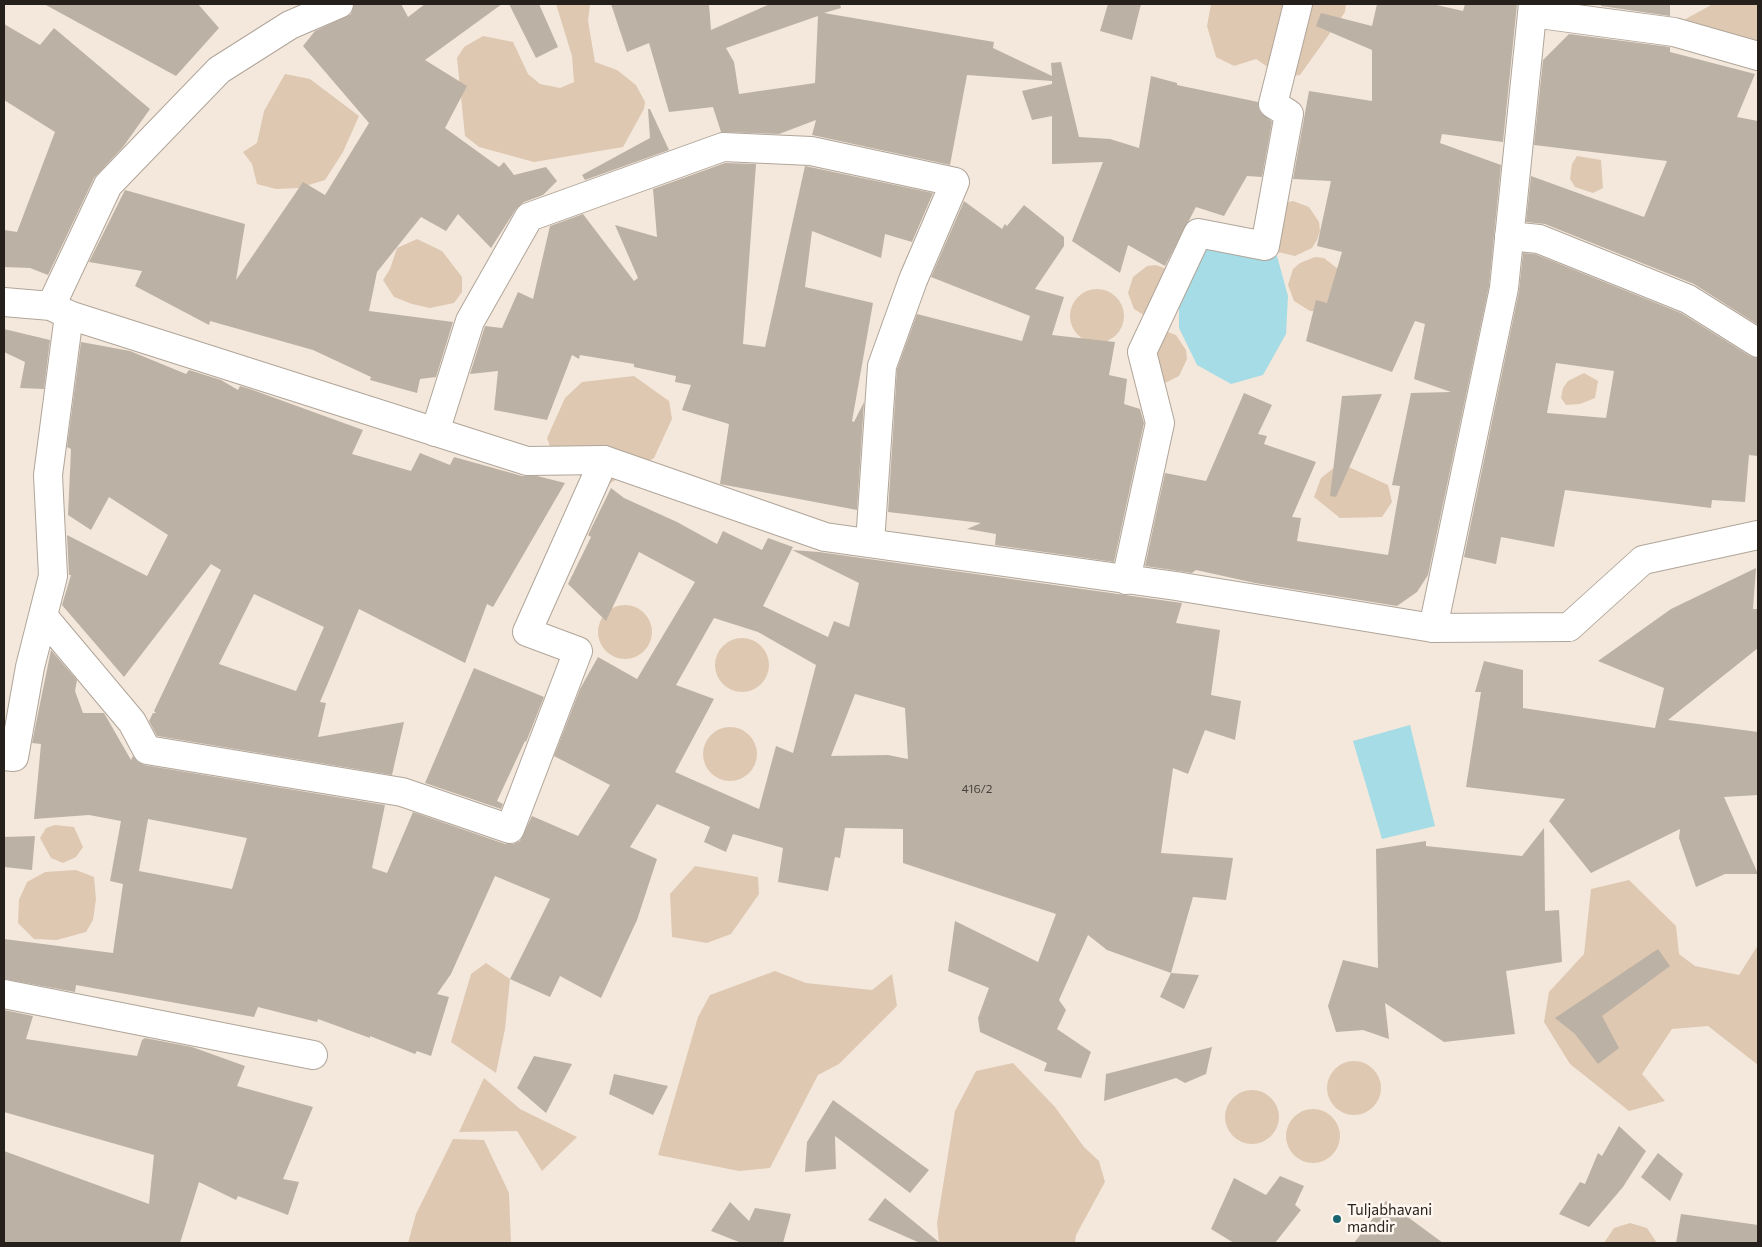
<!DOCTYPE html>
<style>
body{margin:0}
#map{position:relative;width:1762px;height:1247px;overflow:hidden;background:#f4e8dc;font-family:Commissioner,sans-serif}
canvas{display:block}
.frame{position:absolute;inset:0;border:5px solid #25201c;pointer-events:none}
</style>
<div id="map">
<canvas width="1762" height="1247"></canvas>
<div class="frame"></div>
</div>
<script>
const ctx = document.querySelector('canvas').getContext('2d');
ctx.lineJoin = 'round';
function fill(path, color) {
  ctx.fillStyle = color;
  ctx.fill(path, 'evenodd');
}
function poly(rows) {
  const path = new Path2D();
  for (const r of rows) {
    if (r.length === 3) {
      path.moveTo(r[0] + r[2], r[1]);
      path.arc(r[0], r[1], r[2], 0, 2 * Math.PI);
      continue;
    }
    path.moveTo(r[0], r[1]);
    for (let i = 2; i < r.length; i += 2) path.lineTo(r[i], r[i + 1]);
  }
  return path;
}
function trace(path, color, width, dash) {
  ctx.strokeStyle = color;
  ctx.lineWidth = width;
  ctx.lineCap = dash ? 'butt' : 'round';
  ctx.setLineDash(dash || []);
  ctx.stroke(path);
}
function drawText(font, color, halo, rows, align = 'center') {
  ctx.font = font + ' Commissioner,sans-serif';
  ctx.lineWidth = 5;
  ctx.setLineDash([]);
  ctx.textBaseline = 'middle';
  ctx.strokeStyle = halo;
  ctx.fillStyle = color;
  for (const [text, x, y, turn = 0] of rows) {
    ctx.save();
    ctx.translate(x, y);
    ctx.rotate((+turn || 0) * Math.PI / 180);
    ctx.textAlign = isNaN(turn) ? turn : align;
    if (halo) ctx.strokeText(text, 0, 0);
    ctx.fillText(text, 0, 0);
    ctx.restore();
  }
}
fill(poly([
 [556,4,590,4,588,21,595,62,617,70,636,85,645,102,644,109,623,147,534,162,479,147,465,136,457,58,464,47,483,36,513,42,528,74,540,84,560,88,574,82,572,56],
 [1211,4,1346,4,1345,12,1300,75,1282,77,1256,59,1234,66,1216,57,1207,26],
 [1713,4,1758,4,1758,52,1682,21],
 [285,74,310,79,359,116,343,152,325,180,299,188,276,189,257,184,252,164,243,152,257,143,264,111],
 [1577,156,1601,160,1603,188,1593,193,1575,187,1570,179,1572,164],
 [1293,201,1309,207,1319,222,1320,231,1317,240,1312,248,1295,256,1278,252,1271,246,1284,203],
 [417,239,442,251,462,277,462,292,454,303,430,308,412,304,394,297,383,280,390,269,397,248],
 [1315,257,1324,258,1338,269,1340,296,1318,311,1310,311,1294,301,1288,285,1293,269,1300,263],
 [1156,265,1172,271,1150,319,1134,309,1128,293,1133,277,1147,266],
 [1097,316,27],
 [1160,329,1176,335,1186,350,1187,359,1179,376,1163,384,1134,348],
 [1584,373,1598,381,1595,398,1580,404,1566,405,1561,398,1563,388,1568,381],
 [634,376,669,401,672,419,654,458,605,486,557,466,547,438,565,398,582,382],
 [1340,463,1388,485,1392,502,1382,517,1340,518,1314,497,1321,478],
 [625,632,27],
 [742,665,27],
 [730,754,27],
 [55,825,74,827,83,847,76,857,63,863,51,858,40,838,46,828],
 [695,866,758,877,759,894,731,934,707,943,672,937,670,894],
 [76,870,94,877,96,899,93,920,86,932,57,940,34,939,18,923,19,900,27,882,45,872],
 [1629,880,1676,926,1679,954,1695,966,1739,975,1758,945,1758,1065,1708,1026,1672,1029,1642,1074,1665,1101,1629,1111,1570,1064,1544,1022,1549,992,1584,954,1591,889],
 [486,963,510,979,505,1029,496,1073,451,1042,471,974],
 [775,971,806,983,872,990,892,974,897,1006,839,1064,818,1075,770,1168,739,1171,658,1155,698,1017,710,995],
 [1354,1088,27],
 [1013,1063,1055,1107,1084,1147,1099,1161,1105,1182,1076,1235,1075,1243,939,1243,937,1223,955,1111,976,1071],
 [484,1078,520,1109,577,1137,542,1171,517,1131,459,1132],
 [1252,1117,27],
 [1313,1136,27],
 [453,1139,484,1140,509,1193,511,1243,408,1243,416,1214],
 [1630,1223,1647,1228,1657,1243,1604,1243,1614,1228]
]), '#dec8b1');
fill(poly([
 [1219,236,1277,256,1288,296,1286,334,1263,375,1231,384,1197,365,1179,328,1179,293,1195,253],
 [1410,725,1435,826,1382,839,1353,741]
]), '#a6dce5');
fill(poly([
 [44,4,198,4,219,28,176,76],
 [354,4,401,4,408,17,425,4,502,4,425,60,467,86,445,128,499,167,504,162,514,175,546,167,557,181,543,195,524,202,516,209,491,248,458,214,446,231,421,217,377,272,369,311,453,322,436,377,420,379,417,393,370,380,371,377,313,350,210,321,209,325,135,286,142,271,89,262,125,190,245,224,236,280,303,182,325,195,369,123,303,46,315,31,351,14],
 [509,4,539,4,558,47,536,58],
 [611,4,709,4,711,30,770,4,840,4,841,8,824,13,994,42,993,48,1052,76,1051,63,1061,62,1079,137,1110,139,1139,148,1151,76,1177,83,1177,85,1258,102,1259,110,1272,122,1262,177,1247,176,1224,216,1196,207,1165,266,1128,245,1120,273,1072,241,1103,162,1052,164,1052,116,1032,120,1022,91,1052,84,1052,81,967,75,950,165,812,135,816,120,779,134,721,132,713,107,669,112,649,43,627,52],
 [818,16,815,83,739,94,734,62,726,48],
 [1108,4,1141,4,1132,40,1100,31],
 [1377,4,1432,4,1463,11,1465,4,1517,4,1503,142,1442,134,1440,143,1501,165,1489,286,1428,575,1417,592,1397,606,1255,583,1196,570,1192,573,1145,566,1165,473,1206,481,1244,393,1272,405,1258,434,1267,436,1264,444,1316,462,1292,517,1301,518,1297,541,1388,555,1400,486,1392,485,1411,393,1451,392,1414,379,1425,324,1415,321,1392,372,1306,341,1316,300,1327,303,1342,252,1317,246,1331,181,1293,179,1309,91,1372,101,1372,50,1316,26,1321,13,1372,26],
 [1601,4,1670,4,1670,16,1601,6],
 [4,24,40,45,54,28,150,109,123,147,94,178,48,275,30,268,4,267,4,230,17,232,55,132,4,100],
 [1569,34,1670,47,1670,52,1755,74,1737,117,1758,121,1758,325,1694,284,1545,224,1526,222,1531,176,1644,217,1667,161,1534,145,1543,60],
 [648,109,650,109,669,150,585,180,582,175,650,138],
 [725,163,756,164,743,344,765,347,805,166,933,193,912,242,885,234,881,258,812,231,805,287,873,303,852,421,854,422,864,402,857,510,720,484,729,424,682,410,691,385,675,382,676,376,634,367,634,364,580,355,579,359,572,355,547,420,494,410,498,371,470,374,485,326,502,328,518,292,533,299,550,226,583,214,634,281,638,278,615,225,657,237,653,189],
 [964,201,1002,229,1005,224,1007,226,1024,205,1064,237,1064,246,1035,289,1064,297,1052,335,1115,342,1109,375,1127,379,1124,404,1140,409,1144,423,1114,562,995,545,996,534,967,529,981,523,888,512,897,369,917,314,1022,341,1030,316,931,277],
 [1523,253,1535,254,1681,313,1750,356,1758,358,1758,456,1749,455,1745,502,1712,500,1711,508,1565,490,1554,547,1501,537,1496,564,1464,557,1519,291],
 [1556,363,1614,371,1606,418,1547,413],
 [4,329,50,340,44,389,20,388,25,362,4,352],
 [81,342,130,351,186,374,189,370,221,380,238,390,240,386,250,389,363,430,352,454,411,471,420,453,450,465,454,457,522,476,537,476,565,483,493,607,487,604,465,663,359,609,320,702,326,703,318,737,404,722,392,775,157,736,149,721,153,713,156,713,154,711,221,570,211,564,124,677,62,605,71,575,69,575,67,535,147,576,168,535,109,497,91,530,68,515,71,449,67,447],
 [254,594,324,627,296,691,219,664],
 [1382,394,1336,497,1330,496,1342,396],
 [611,488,624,498,677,522,717,544,723,531,762,550,768,538,793,547,763,606,828,637,834,621,849,627,859,583,792,550,819,552,1182,603,1176,623,1220,630,1211,695,1241,701,1235,740,1205,730,1188,774,1173,768,1161,853,1233,858,1226,900,1193,897,1171,973,1107,950,1088,935,1059,1000,1066,1010,1057,1029,1091,1052,1081,1078,1044,1071,1047,1063,980,1032,978,1018,989,988,948,971,955,921,1038,962,1056,914,903,863,903,829,845,828,840,858,835,857,828,891,778,882,783,848,733,834,726,852,704,842,710,827,657,804,630,847,657,859,637,920,601,998,560,976,550,997,510,979,550,899,495,876,451,974,437,994,449,997,431,1056,417,1051,415,1054,370,1036,370,1038,318,1019,317,1022,258,1007,254,1017,76,985,75,992,4,979,4,939,113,953,123,884,110,881,121,821,89,815,34,819,41,744,32,743,51,650,77,680,75,691,83,713,104,713,131,760,133,756,138,762,144,765,385,805,372,868,387,873,413,812,505,844,513,844,520,841,532,816,578,836,610,785,554,756,580,689,598,657,637,679,695,582,639,552,606,621,568,584,591,537,588,535],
 [714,618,758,632,816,665,793,753,776,746,759,809,675,772,714,699,676,685],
 [855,694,905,708,908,759,888,755,831,756],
 [148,819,247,838,232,889,139,871],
 [1756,568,1753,609,1758,609,1758,648,1668,720,1758,732,1758,795,1724,797,1758,874,1725,874,1696,887,1679,838,1680,829,1591,873,1549,821,1565,799,1466,787,1481,692,1475,692,1484,661,1523,670,1523,708,1655,728,1664,688,1598,661,1671,609],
 [474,668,544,697,526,742,525,741,497,801,503,804,501,809,425,783],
 [1544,828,1545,911,1559,910,1562,962,1506,971,1515,1034,1444,1042,1385,1003,1389,1039,1363,1030,1336,1032,1328,1006,1343,960,1378,968,1376,849,1426,841,1426,846,1522,856],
 [35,836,32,870,4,867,4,837],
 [1658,949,1670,966,1602,1016,1619,1048,1598,1064,1575,1034,1555,1018],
 [1171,973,1199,975,1184,1009,1160,997],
 [4,1010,33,1016,26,1039,137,1056,142,1040,145,1038,192,1047,245,1066,237,1086,313,1107,283,1179,299,1182,288,1215,238,1196,236,1200,199,1182,180,1243,4,1243,4,1151,149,1204,154,1155,4,1112],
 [1212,1047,1206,1074,1185,1083,1176,1078,1104,1101,1106,1074],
 [534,1056,572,1064,546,1113,517,1088],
 [614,1074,668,1086,653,1115,609,1094],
 [833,1100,929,1170,910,1193,835,1136,836,1169,805,1172,807,1142],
 [1619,1126,1646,1151,1623,1187,1589,1227,1559,1214,1580,1182,1585,1184,1598,1153,1602,1156],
 [1658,1153,1683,1174,1670,1201,1641,1177],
 [1280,1176,1304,1186,1295,1205,1301,1210,1275,1243,1234,1243,1211,1229,1234,1178,1266,1195],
 [885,1198,940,1243,920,1243,868,1220],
 [1386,1201,1443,1243,1354,1243],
 [730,1202,749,1221,755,1208,791,1214,783,1243,738,1243,739,1242,711,1231],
 [1681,1214,1758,1225,1758,1243,1676,1243]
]), '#bcb1a5');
const minor = poly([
 [1532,13,1674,32,1758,56],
 [1509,236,1539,239,1688,299,1758,343],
 [51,306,108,185,219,70,290,25,339,4],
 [435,432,470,321,529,217,723,147,811,151,955,182,913,280,882,366,870,543],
 [1126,580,1160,423,1142,352,1198,233,1265,246,1289,114,1273,104,1298,4],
 [43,616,132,722,147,750,402,792,510,829,578,651,527,632,604,460],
 [1433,628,1504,288,1533,4],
 [4,756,14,757,30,667,53,576,48,475,69,315],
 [4,994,313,1055]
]);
const tertiary = poly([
 [4,302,51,306,69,315,527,461,604,460,825,537,1176,586,1433,628,1569,627,1643,560,1758,535]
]);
trace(minor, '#b0a599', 30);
trace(tertiary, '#b0a599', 30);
trace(minor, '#fff', 28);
trace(tertiary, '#fff', 28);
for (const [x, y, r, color] of [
 [1337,1219,5,"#19656f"]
]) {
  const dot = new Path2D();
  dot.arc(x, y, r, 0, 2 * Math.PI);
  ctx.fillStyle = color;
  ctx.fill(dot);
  trace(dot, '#fef6ef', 2);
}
drawText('12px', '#4b443e', null, [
 ["416/2",977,789]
]);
drawText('15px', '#25201c', '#fef6ef', [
 ["Tuljabhavani",1347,1210],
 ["mandir",1347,1227]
], 'left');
</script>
